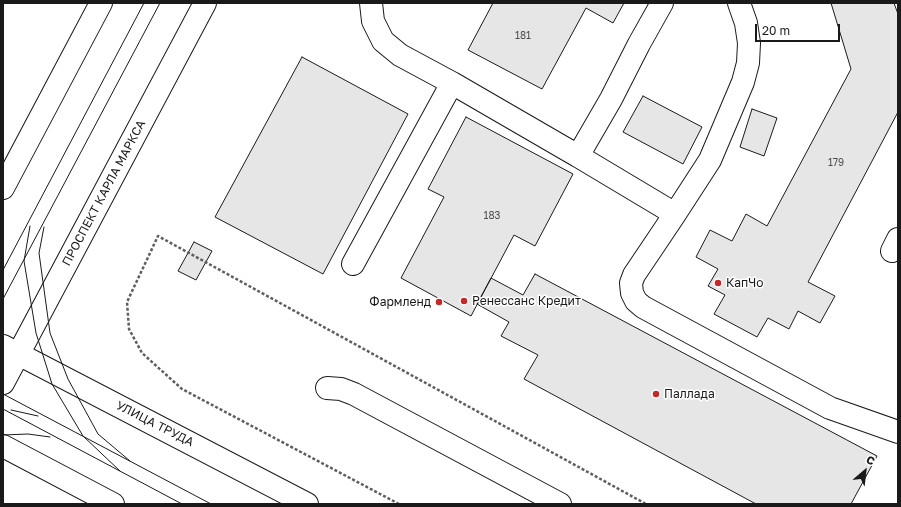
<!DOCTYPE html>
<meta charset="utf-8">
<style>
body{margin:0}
#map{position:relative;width:901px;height:507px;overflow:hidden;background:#fff;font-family:"Golos Text",sans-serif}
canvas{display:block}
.frame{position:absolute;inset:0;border:4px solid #1a1a1a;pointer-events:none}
.north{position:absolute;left:845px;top:451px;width:40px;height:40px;-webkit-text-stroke:3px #fff;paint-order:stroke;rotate:28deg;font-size:11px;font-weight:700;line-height:16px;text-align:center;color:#1a1a1a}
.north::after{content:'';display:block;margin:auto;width:14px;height:18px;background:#1a1a1a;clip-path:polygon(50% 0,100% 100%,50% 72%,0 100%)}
.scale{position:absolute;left:755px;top:24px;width:85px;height:18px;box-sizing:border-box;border:2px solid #1a1a1a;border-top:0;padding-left:5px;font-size:12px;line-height:14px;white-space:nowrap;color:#1a1a1a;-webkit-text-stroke:3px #fff;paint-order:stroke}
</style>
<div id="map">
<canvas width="901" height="507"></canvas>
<div class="frame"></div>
<div class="north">С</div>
<div class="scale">20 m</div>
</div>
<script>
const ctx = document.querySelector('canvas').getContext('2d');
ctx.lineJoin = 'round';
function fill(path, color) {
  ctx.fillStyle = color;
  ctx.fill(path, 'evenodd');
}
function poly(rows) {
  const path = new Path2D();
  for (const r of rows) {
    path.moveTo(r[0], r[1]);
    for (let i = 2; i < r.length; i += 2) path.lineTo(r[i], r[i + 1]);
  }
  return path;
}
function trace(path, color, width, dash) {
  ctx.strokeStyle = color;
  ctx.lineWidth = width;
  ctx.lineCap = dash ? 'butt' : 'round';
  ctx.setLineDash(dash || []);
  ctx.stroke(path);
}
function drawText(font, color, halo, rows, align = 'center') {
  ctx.font = font + ' "Golos Text",sans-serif';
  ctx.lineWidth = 3;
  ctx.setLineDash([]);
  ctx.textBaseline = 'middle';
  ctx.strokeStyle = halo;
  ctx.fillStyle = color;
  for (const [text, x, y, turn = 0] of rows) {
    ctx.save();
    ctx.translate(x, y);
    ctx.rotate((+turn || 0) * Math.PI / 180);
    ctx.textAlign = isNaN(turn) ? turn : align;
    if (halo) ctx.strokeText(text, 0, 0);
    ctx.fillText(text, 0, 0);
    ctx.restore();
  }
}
const building = poly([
 [493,3,624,3,613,23,586,8,542,89,468,50,493,3],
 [831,3,894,3,898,14,898,112,808,282,835,296,820,323,798,311,789,329,768,318,757,337,714,314,725,295,708,286,718,269,696,257,710,230,732,241,746,214,767,226,851,69,831,3],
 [302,57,408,114,323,274,215,217,302,57],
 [643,96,702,127,683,164,623,132,643,96],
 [752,109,777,118,764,156,740,147,752,109],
 [466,117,573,174,535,246,514,235,471,316,401,278,444,197,428,189,466,117],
 [194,242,212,251,196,280,178,271,194,242],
 [535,274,877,456,851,504,756,504,524,379,538,355,501,336,509,322,477,304,491,278,523,295,535,274]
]);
fill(building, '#e6e6e6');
trace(building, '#1a1a1a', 1);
const minor = poly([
 [371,3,373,21,383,41,400,55,452,83,578,156],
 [662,3,639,44,611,99,578,156,675,214,710,160,743,82,748,63,749,43,746,23,739,3],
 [675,214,634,275,631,283,632,293,636,301,643,307,830,408,898,432],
 [892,251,898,239],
 [353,264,452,83],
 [327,388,341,389,354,394,560,504]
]);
const major = poly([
 [3,188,101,3],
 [3,346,307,504],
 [3,383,205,3],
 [3,446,113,504]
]);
trace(minor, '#1a1a1a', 24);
trace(major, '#1a1a1a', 24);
trace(poly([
 [399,504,182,389,142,353,129,329,127,302,158,236,646,504]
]), '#5f5f5f', 2.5, [3, 2]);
trace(minor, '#fff', 22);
trace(major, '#fff', 22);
trace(poly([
 [30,226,24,261,36,333,52,384,83,436,120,471],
 [44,227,39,253,50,333,68,379,98,434,130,461],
 [3,270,144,3],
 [3,299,160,3],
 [3,394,211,504],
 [3,409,182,504],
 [11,410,38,416],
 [3,435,28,434,50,437]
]), '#1a1a1a', 1);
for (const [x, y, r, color] of [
 [718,283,4,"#c62828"],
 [464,301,4,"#c62828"],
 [439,302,4,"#c62828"],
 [656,394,4,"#c62828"]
]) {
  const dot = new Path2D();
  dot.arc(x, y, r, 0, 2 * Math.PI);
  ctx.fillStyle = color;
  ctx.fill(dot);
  trace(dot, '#fff', 1.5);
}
drawText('10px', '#4d4d4d', null, [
 ["181",523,36],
 ["179",836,163],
 ["183",492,216]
]);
drawText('12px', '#1a1a1a', '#fff', [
 ["ПРОСПЕКТ КАРЛА МАРКСА",104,193,-62],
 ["УЛИЦА ТРУДА",155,424,27]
]);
drawText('12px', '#1a1a1a', '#fff', [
 ["КапЧо",726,283],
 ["Ренессанс Кредит",472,301],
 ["Фармленд",431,302,"right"],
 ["Паллада",664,394]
], 'left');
</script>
